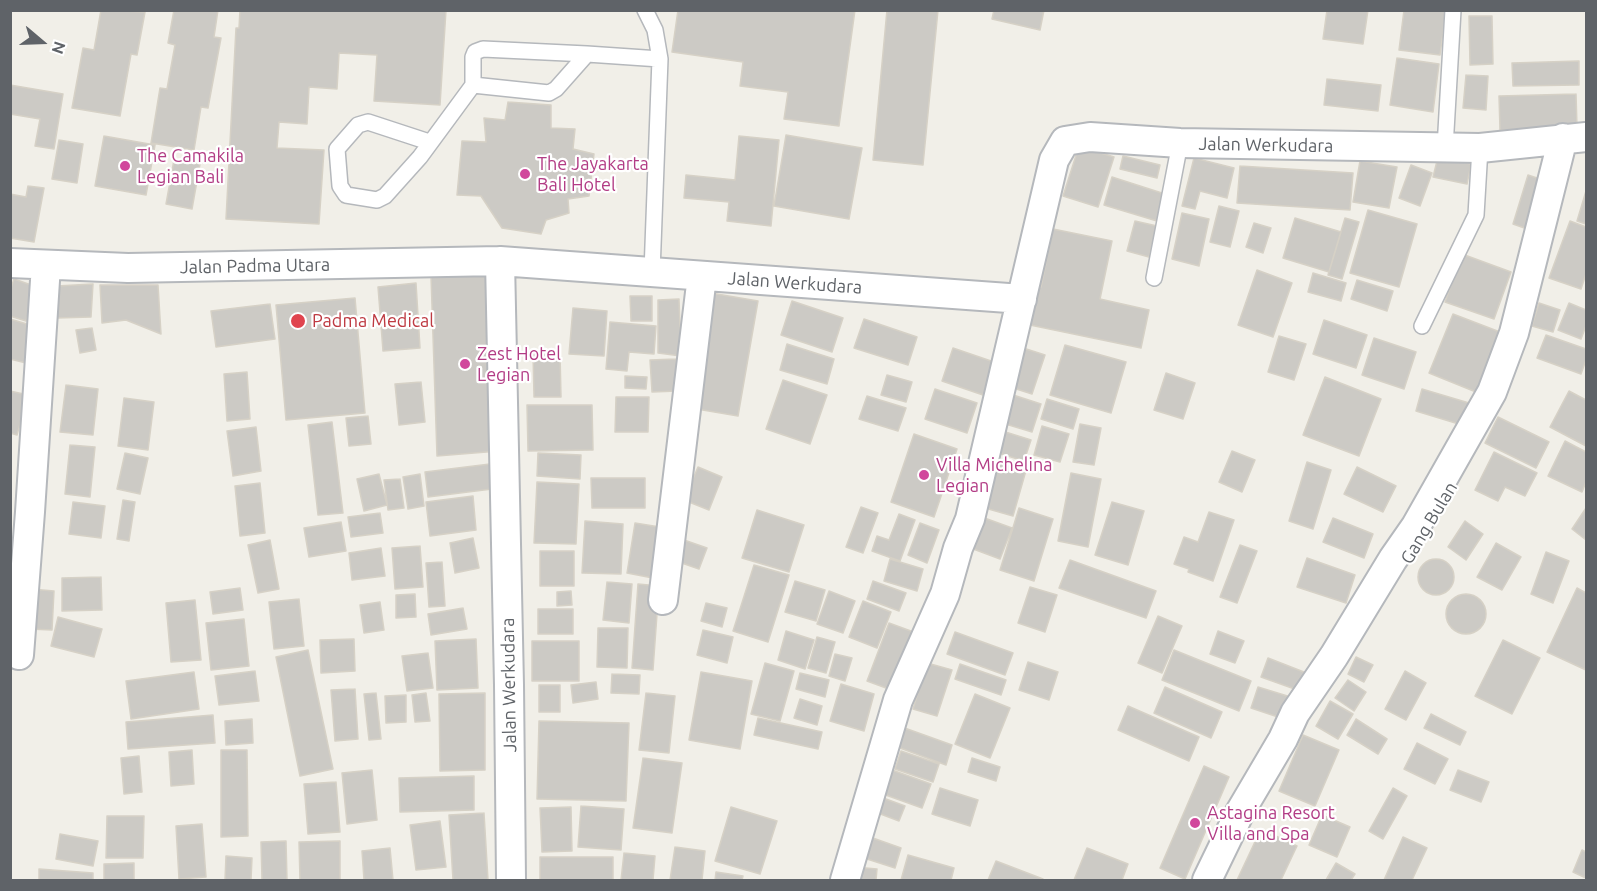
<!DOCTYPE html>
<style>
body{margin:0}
#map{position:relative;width:1597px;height:891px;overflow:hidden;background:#f1efe8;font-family:Ubuntu,sans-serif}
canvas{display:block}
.frame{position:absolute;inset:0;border:12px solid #5f6368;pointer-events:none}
.north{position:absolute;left:12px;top:12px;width:60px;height:60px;-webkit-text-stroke:4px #fff;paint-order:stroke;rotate:109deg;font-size:16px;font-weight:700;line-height:24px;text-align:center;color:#5f6368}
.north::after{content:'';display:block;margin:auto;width:21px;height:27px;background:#5f6368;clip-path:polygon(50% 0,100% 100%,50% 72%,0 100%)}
</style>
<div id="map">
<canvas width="1597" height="891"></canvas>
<div class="frame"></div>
<div class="north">N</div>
</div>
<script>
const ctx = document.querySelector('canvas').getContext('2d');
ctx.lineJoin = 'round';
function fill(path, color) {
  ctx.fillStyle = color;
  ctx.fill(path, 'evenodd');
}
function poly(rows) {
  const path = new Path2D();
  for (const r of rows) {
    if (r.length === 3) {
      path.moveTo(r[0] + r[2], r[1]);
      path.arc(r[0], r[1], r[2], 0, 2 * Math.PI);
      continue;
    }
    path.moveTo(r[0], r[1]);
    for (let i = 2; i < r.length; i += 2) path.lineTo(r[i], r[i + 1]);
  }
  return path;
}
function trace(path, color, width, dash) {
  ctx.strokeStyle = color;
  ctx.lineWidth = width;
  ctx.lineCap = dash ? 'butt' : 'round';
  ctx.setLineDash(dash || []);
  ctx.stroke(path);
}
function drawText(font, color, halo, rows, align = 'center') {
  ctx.font = font + ' Ubuntu,sans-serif';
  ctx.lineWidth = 4.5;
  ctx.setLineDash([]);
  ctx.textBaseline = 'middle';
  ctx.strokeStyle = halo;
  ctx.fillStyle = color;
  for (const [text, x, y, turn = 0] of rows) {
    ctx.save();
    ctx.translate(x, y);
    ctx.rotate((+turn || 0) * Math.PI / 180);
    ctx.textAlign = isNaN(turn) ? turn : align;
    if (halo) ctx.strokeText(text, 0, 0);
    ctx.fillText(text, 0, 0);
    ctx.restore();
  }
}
const building = poly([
 [101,10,145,12,137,55,131,54,120,116,72,108,83,48,94,50,101,10],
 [174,10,218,10,214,37,221,38,208,108,201,107,194,150,151,143,160,88,167,89,175,45,168,43,174,10],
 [240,10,446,10,440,105,374,101,377,55,339,53,337,89,309,87,307,124,279,122,277,148,324,150,319,224,226,219,236,28,239,28,240,10],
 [678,10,855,10,839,126,784,119,788,92,740,86,743,62,672,52,678,10],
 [887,10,938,10,923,165,873,160,887,10],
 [994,10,1044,10,1040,30,992,19,994,10],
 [1327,10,1368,10,1363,44,1323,39,1327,10],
 [1404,10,1446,10,1440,55,1399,50,1404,10],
 [1469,16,1492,16,1493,64,1470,65,1469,16],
 [1397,58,1439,64,1433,112,1390,105,1397,58],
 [1579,61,1579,85,1513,86,1512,63,1579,61],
 [1466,75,1488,76,1486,110,1463,108,1466,75],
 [1327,79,1381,85,1378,111,1324,105,1327,79],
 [10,85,63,94,54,149,35,146,40,119,10,114,10,85],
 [1576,94,1577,127,1500,130,1499,96,1576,94],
 [508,102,551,105,551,128,575,129,573,149,594,154,589,196,568,199,569,213,546,220,541,234,502,228,481,196,457,195,462,141,486,142,484,118,505,120,508,102],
 [786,135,862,148,849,219,774,206,786,135],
 [104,136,155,145,146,195,95,186,104,136],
 [739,136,779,140,771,226,727,221,729,202,684,198,686,175,735,180,739,136],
 [59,140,83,144,77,183,52,179,59,140],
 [1079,146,1114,157,1098,207,1063,196,1079,146],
 [1123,156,1160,165,1157,178,1120,169,1123,156],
 [1438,157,1471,164,1467,184,1433,177,1438,157],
 [1194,158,1234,168,1227,198,1200,191,1195,209,1182,206,1194,158],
 [174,160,200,164,192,209,166,204,174,160],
 [1360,161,1397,167,1389,208,1353,202,1360,161],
 [1411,165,1432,173,1420,206,1399,198,1411,165],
 [1240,166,1353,173,1350,210,1237,203,1240,166],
 [1528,175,1549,182,1533,231,1513,224,1528,175],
 [1112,177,1165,194,1157,221,1104,205,1112,177],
 [28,186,44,188,34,242,10,238,10,194,26,197,28,186],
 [1586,191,1586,224,1577,221,1586,191],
 [1219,206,1239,211,1230,247,1210,242,1219,206],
 [1368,210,1417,224,1399,287,1350,273,1368,210],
 [1182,213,1209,219,1199,266,1172,259,1182,213],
 [1295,218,1341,232,1329,272,1283,258,1295,218],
 [1345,218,1359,222,1342,279,1328,275,1345,218],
 [1135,221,1157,226,1149,257,1127,251,1135,221],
 [1570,221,1586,227,1586,274,1581,289,1549,278,1570,221],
 [1254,223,1271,228,1263,253,1246,247,1254,223],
 [1053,229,1112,241,1100,299,1149,310,1141,348,1030,325,1038,287,1041,287,1053,229],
 [1462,254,1511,272,1494,319,1445,302,1462,254],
 [1257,270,1292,283,1273,337,1238,325,1257,270],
 [1313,273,1346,283,1341,301,1308,292,1313,273],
 [495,274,499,451,437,456,431,276,495,274],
 [14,279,37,287,26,321,10,316,10,291,14,279],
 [1357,280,1393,291,1387,311,1351,299,1357,280],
 [416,283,420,348,383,351,378,287,416,283],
 [93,284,91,317,57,318,57,286,93,284],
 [100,285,158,285,161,334,126,320,102,323,100,285],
 [711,293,758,301,738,416,691,408,711,293],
 [630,296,652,296,652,321,631,321,630,296],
 [355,298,365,413,286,420,276,305,355,298],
 [679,299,681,356,658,353,658,300,679,299],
 [792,301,843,318,832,352,781,335,792,301],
 [1539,303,1560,310,1553,332,1532,326,1539,303],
 [1569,303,1586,310,1586,326,1581,339,1558,330,1569,303],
 [270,304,275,339,216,347,211,311,270,304],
 [573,308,607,311,604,356,569,354,573,308],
 [1453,314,1500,332,1476,392,1429,373,1453,314],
 [10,319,37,327,26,363,10,359,10,319],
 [864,319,917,337,908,365,854,348,864,319],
 [1324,320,1367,335,1356,368,1313,354,1324,320],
 [610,322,656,326,654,354,629,352,627,371,606,369,610,322],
 [92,328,96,350,80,353,76,330,92,328],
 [1546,335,1586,349,1586,360,1581,374,1537,358,1546,335],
 [1279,336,1306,344,1294,380,1268,372,1279,336],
 [1374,338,1416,352,1404,389,1362,375,1374,338],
 [787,344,834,359,827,384,780,370,787,344],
 [1065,345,1126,362,1111,413,1050,395,1065,345],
 [1020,347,1045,355,1032,394,1007,386,1020,347],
 [953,348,994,362,983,395,942,381,953,348],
 [533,353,560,353,561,397,534,397,533,353],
 [676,359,678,391,652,392,650,360,676,359],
 [247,372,250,419,227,421,224,374,247,372],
 [1166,373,1195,383,1183,419,1154,410,1166,373],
 [887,375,912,382,906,402,881,395,887,375],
 [625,376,647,377,646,389,625,388,625,376],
 [1325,377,1381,399,1359,456,1303,435,1325,377],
 [783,380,827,395,810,444,766,429,783,380],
 [421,382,425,422,399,425,395,384,421,382],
 [66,385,98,389,93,435,60,432,66,385],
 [935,389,977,403,967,433,925,419,935,389],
 [1422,389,1469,403,1462,425,1416,411,1422,389],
 [10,391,28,395,17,435,10,433,10,391],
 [1569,391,1586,400,1586,446,1550,427,1569,391],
 [1007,393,1041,404,1032,432,999,422,1007,393],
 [867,396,906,408,898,431,859,419,867,396],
 [616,397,649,397,648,432,615,432,616,397],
 [124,398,154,402,148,450,118,446,124,398],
 [1047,399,1079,409,1073,429,1041,419,1047,399],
 [527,405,592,405,593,450,528,451,527,405],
 [368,416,371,444,349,446,346,418,368,416],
 [1498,417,1549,442,1536,468,1485,443,1498,417],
 [332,422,343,513,318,515,308,425,332,422],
 [1080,424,1101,428,1094,465,1073,462,1080,424],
 [1042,426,1069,434,1060,462,1034,455,1042,426],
 [256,427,261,471,233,476,227,431,256,427],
 [999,430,1031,440,1024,461,992,451,999,430],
 [914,434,957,449,934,517,891,502,914,434],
 [1565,441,1586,452,1586,482,1582,492,1548,476,1565,441],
 [70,445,95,447,90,497,65,494,70,445],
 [1232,451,1255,460,1242,492,1219,482,1232,451],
 [1494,452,1537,473,1525,496,1505,487,1498,501,1475,490,1494,452],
 [125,453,148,458,140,494,117,489,125,453],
 [538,453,581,455,580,479,537,476,538,453],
 [991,458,1027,467,1013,516,978,506,991,458],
 [1307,462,1331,470,1313,529,1289,521,1307,462],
 [490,464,492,489,428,497,425,472,490,464],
 [698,467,722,477,709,510,684,500,698,467],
 [1357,467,1396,486,1383,512,1344,494,1357,467],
 [1071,473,1101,479,1088,547,1058,541,1071,473],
 [379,474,387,505,364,511,357,479,379,474],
 [420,474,424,506,408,509,403,477,420,474],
 [591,478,645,478,645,508,592,508,591,478],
 [400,479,404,508,388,510,384,480,400,479],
 [537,482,579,484,576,544,534,543,537,482],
 [260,483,265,533,240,536,235,486,260,483],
 [473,496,476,530,430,536,426,502,473,496],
 [123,500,135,502,129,541,117,539,123,500],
 [73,502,105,506,101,538,69,534,73,502],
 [1112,502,1144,511,1128,565,1095,555,1112,502],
 [861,507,878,513,863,553,846,547,861,507],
 [1019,508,1053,519,1034,581,1000,570,1019,508],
 [1586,508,1586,540,1572,529,1586,508],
 [757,510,804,525,789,572,742,558,757,510],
 [1209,512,1234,520,1213,581,1188,572,1189,569,1174,564,1184,537,1198,542,1209,512],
 [380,513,383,533,351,537,348,517,380,513],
 [899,514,915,520,900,561,872,551,877,536,889,540,899,514],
 [979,516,1012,528,1000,559,968,547,979,516],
 [1333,518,1373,534,1364,558,1323,542,1333,518],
 [585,521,623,524,621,574,582,573,585,521],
 [1465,521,1483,534,1466,560,1448,547,1465,521],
 [341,522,346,551,309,557,304,528,341,522],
 [635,523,666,528,658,579,627,573,635,523],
 [920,523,939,530,927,563,908,555,920,523],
 [473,538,479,568,455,573,450,543,473,538],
 [270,540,279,589,258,593,248,545,270,540],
 [684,540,707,548,699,569,676,561,684,540],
 [1496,543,1521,557,1502,590,1477,577,1496,543],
 [1240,545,1257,551,1237,603,1220,597,1240,545],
 [420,546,423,587,395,589,392,548,420,546],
 [381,548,385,576,352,580,349,553,381,548],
 [540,551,574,551,574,586,540,586,540,551],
 [1546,552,1569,561,1553,603,1531,594,1546,552],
 [1307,558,1355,575,1346,603,1297,587,1307,558],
 [1436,577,18],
 [890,559,923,569,917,591,884,581,890,559],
 [1070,560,1156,591,1146,618,1059,588,1070,560],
 [442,562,445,606,429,607,426,563,442,562],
 [754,565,789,575,768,642,733,631,754,565],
 [101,577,102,610,62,611,62,578,101,577],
 [795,581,825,590,816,621,785,612,795,581],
 [873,581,906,593,899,611,867,599,873,581],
 [607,582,632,584,629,623,603,620,607,582],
 [638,584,659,586,653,670,632,668,638,584],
 [1030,587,1057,595,1045,632,1018,623,1030,587],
 [240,588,243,610,213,614,210,592,240,588],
 [1577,588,1586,593,1586,670,1547,652,1577,588],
 [31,589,54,591,52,630,29,629,31,589],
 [571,591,572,605,557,606,557,592,571,591],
 [829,591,855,601,843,633,817,624,829,591],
 [415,594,416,617,396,618,396,595,415,594],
 [1466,614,20],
 [299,599,304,646,274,649,269,602,299,599],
 [195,600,201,660,171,662,166,603,195,600],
 [863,601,891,612,877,648,849,637,863,601],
 [380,602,384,630,364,633,360,605,380,602],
 [706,603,727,608,722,627,701,621,706,603],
 [463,608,467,629,431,635,428,614,463,608],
 [538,609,573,609,573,634,538,634,538,609],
 [1158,616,1182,626,1162,673,1138,663,1158,616],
 [58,617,102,629,94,657,51,646,58,617],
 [244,619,249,666,211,670,206,623,244,619],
 [889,623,919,634,897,692,867,681,889,623],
 [598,628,628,628,627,668,597,667,598,628],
 [703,630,733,637,727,663,697,655,703,630],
 [786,631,814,640,805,669,778,660,786,631],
 [1218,631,1244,641,1235,663,1210,654,1218,631],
 [955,632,1013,653,1005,675,947,654,955,632],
 [817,637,835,642,826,673,808,668,817,637],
 [354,639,355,671,321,673,320,640,354,639],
 [476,639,478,688,437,690,435,641,476,639],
 [1503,640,1540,658,1512,714,1475,696,1503,640],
 [532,641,579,641,579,681,532,681,532,641],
 [308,650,333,769,300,776,276,657,308,650],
 [1174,650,1251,681,1239,711,1162,680,1174,650],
 [428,653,433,688,407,691,402,656,428,653],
 [835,654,852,658,845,681,829,676,835,654],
 [1356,657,1373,665,1364,682,1348,674,1356,657],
 [1268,658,1309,674,1303,692,1261,677,1268,658],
 [1028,662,1058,672,1049,700,1019,690,1028,662],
 [765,663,794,671,780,721,751,714,765,663],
 [927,663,952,670,937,716,913,709,927,663],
 [960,664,1006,680,1001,695,955,679,960,664],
 [255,671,259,701,219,705,215,676,255,671],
 [1405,671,1426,683,1406,720,1385,709,1405,671],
 [194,672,199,709,131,719,126,681,194,672],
 [701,672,752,681,740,749,689,740,701,672],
 [800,673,829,680,825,697,796,689,800,673],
 [612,674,640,675,639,694,611,693,612,674],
 [1348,680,1366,692,1354,711,1335,698,1348,680],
 [596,682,598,699,573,703,571,685,596,682],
 [841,684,874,694,864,731,830,721,841,684],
 [539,685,560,685,560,712,539,712,539,685],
 [1165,687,1222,712,1211,738,1154,713,1165,687],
 [1258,687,1294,698,1287,720,1251,708,1258,687],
 [355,689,358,739,335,741,331,690,355,689],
 [376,693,381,739,369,740,364,694,376,693],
 [426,693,430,721,415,722,412,695,426,693],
 [485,693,485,770,440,771,439,694,485,693],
 [646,693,675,696,669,753,639,750,646,693],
 [975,694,1010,708,990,758,955,744,975,694],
 [406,695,406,722,386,723,385,696,406,695],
 [800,699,822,706,817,725,794,718,800,699],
 [1330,701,1353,714,1338,739,1316,726,1330,701],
 [1128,706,1199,737,1189,761,1118,730,1128,706],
 [1431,714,1466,732,1460,745,1424,728,1431,714],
 [213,715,215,743,128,749,126,722,213,715],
 [758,718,822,732,818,749,754,735,758,718],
 [252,719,253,743,226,745,225,721,252,719],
 [1356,719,1387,739,1378,754,1347,735,1356,719],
 [539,721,629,723,626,801,537,799,539,721],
 [899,726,952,745,946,765,892,745,899,726],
 [1303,735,1339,750,1315,806,1279,791,1303,735],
 [1417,743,1448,759,1435,784,1404,769,1417,743],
 [192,750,194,784,171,786,169,752,192,750],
 [221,750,247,750,248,836,221,837,221,750],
 [901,751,939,764,933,782,895,769,901,751],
 [139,756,142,792,124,794,121,758,139,756],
 [643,758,682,763,672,833,633,828,643,758],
 [972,758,1000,767,996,781,968,772,972,758],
 [1204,766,1229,777,1185,879,1160,868,1204,766],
 [372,770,377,820,347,824,342,773,372,770],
 [892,770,931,784,922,808,883,794,892,770],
 [1458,770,1489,782,1481,802,1450,790,1458,770],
 [474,776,474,810,400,812,399,778,474,776],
 [336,782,340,832,308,834,304,784,336,782],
 [940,788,978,800,970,826,932,814,940,788],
 [1393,788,1407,796,1383,839,1369,831,1393,788],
 [875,795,905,806,899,821,870,810,875,795],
 [581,806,624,809,621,850,578,847,581,806],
 [571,807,572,851,542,852,540,808,571,807],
 [731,807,777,821,760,874,715,861,731,807],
 [484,813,488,880,453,880,449,815,484,813],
 [1322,815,1350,827,1337,857,1309,845,1322,815],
 [107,816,144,816,143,858,106,858,107,816],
 [440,821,446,867,416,870,410,825,440,821],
 [202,824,206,877,179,879,176,826,202,824],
 [1261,829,1297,846,1281,880,1237,880,1261,829],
 [60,834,98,841,93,866,56,859,60,834],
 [870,837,901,848,895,868,864,858,870,837],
 [1403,837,1427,848,1412,880,1384,880,1403,837],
 [286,841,287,880,262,880,261,842,286,841],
 [340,841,340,880,300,880,299,842,340,841],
 [675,847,705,851,702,880,670,880,675,847],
 [390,848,393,880,364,880,362,851,390,848],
 [1087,848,1128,864,1122,880,1074,880,1087,848],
 [1582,850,1586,852,1586,878,1573,872,1582,850],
 [624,853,655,856,653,880,621,880,624,853],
 [908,855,954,868,951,880,901,880,908,855],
 [226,856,252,858,251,880,225,880,226,856],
 [540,857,613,857,613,880,540,880,540,857],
 [996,861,1043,879,1042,880,988,880,996,861],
 [134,863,134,880,104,880,104,864,134,863],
 [1336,863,1355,874,1351,880,1326,880,1336,863],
 [854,867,877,869,876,880,853,880,854,867],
 [39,869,93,873,93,880,39,880,39,869],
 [716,872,743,876,742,880,715,880,716,872]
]);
fill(building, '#cccac5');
trace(building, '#d6d1c6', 1.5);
const lane = poly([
 [645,10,655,30,660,59,652,272],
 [587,54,556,89,549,93,473,85,473,57,475,52,483,49,587,54,660,59],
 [429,142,368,122,358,125,337,149,340,186,346,195,377,200,385,196,420,157,473,85],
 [1445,148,1453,10],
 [1154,278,1180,143],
 [1422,326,1476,215,1480,148]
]);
const street = poly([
 [500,261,509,685,511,880],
 [10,263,128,268,500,261,1022,299],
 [663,600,702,276],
 [19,655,30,512,46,265],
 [845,880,898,700,945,594,958,548,970,519,1054,160,1065,141,1090,137,1180,143,1480,148,1586,137],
 [1207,880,1240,812,1283,739,1295,713,1334,656,1393,559,1416,526,1492,392,1514,333,1563,138]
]);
trace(lane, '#b5b8bc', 18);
trace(street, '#b5b8bc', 32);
trace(lane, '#fff', 15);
trace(street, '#fff', 28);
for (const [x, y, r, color] of [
 [125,166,6,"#d1479c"],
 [525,174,6,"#d1479c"],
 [298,321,8,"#e0444e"],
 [465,364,6,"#d1479c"],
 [924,475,6,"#d1479c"],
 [1195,823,6,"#d1479c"]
]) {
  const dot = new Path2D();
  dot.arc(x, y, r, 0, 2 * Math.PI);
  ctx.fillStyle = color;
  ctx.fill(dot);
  trace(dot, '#fff', 2);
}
drawText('18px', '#5f6368', '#fff', [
 ["Jalan Werkudara",1266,145,1],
 ["Jalan Padma Utara",255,266,-1],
 ["Jalan Werkudara",795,283,4],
 ["Gang Bulan",1429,523,-59],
 ["Jalan Werkudara",509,685,-91]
]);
drawText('18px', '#b23c85', '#fff', [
 ["The Camakila",137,156],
 ["Legian Bali",137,177],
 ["The Jayakarta",537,164],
 ["Bali Hotel",537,185],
 ["Zest Hotel",477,354],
 ["Legian",477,375],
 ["Villa Michelina",936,465],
 ["Legian",936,486],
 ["Astagina Resort",1207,813],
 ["Villa and Spa",1207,834]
], 'left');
drawText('18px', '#be3a42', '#fff', [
 ["Padma Medical",312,321]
], 'left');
</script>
